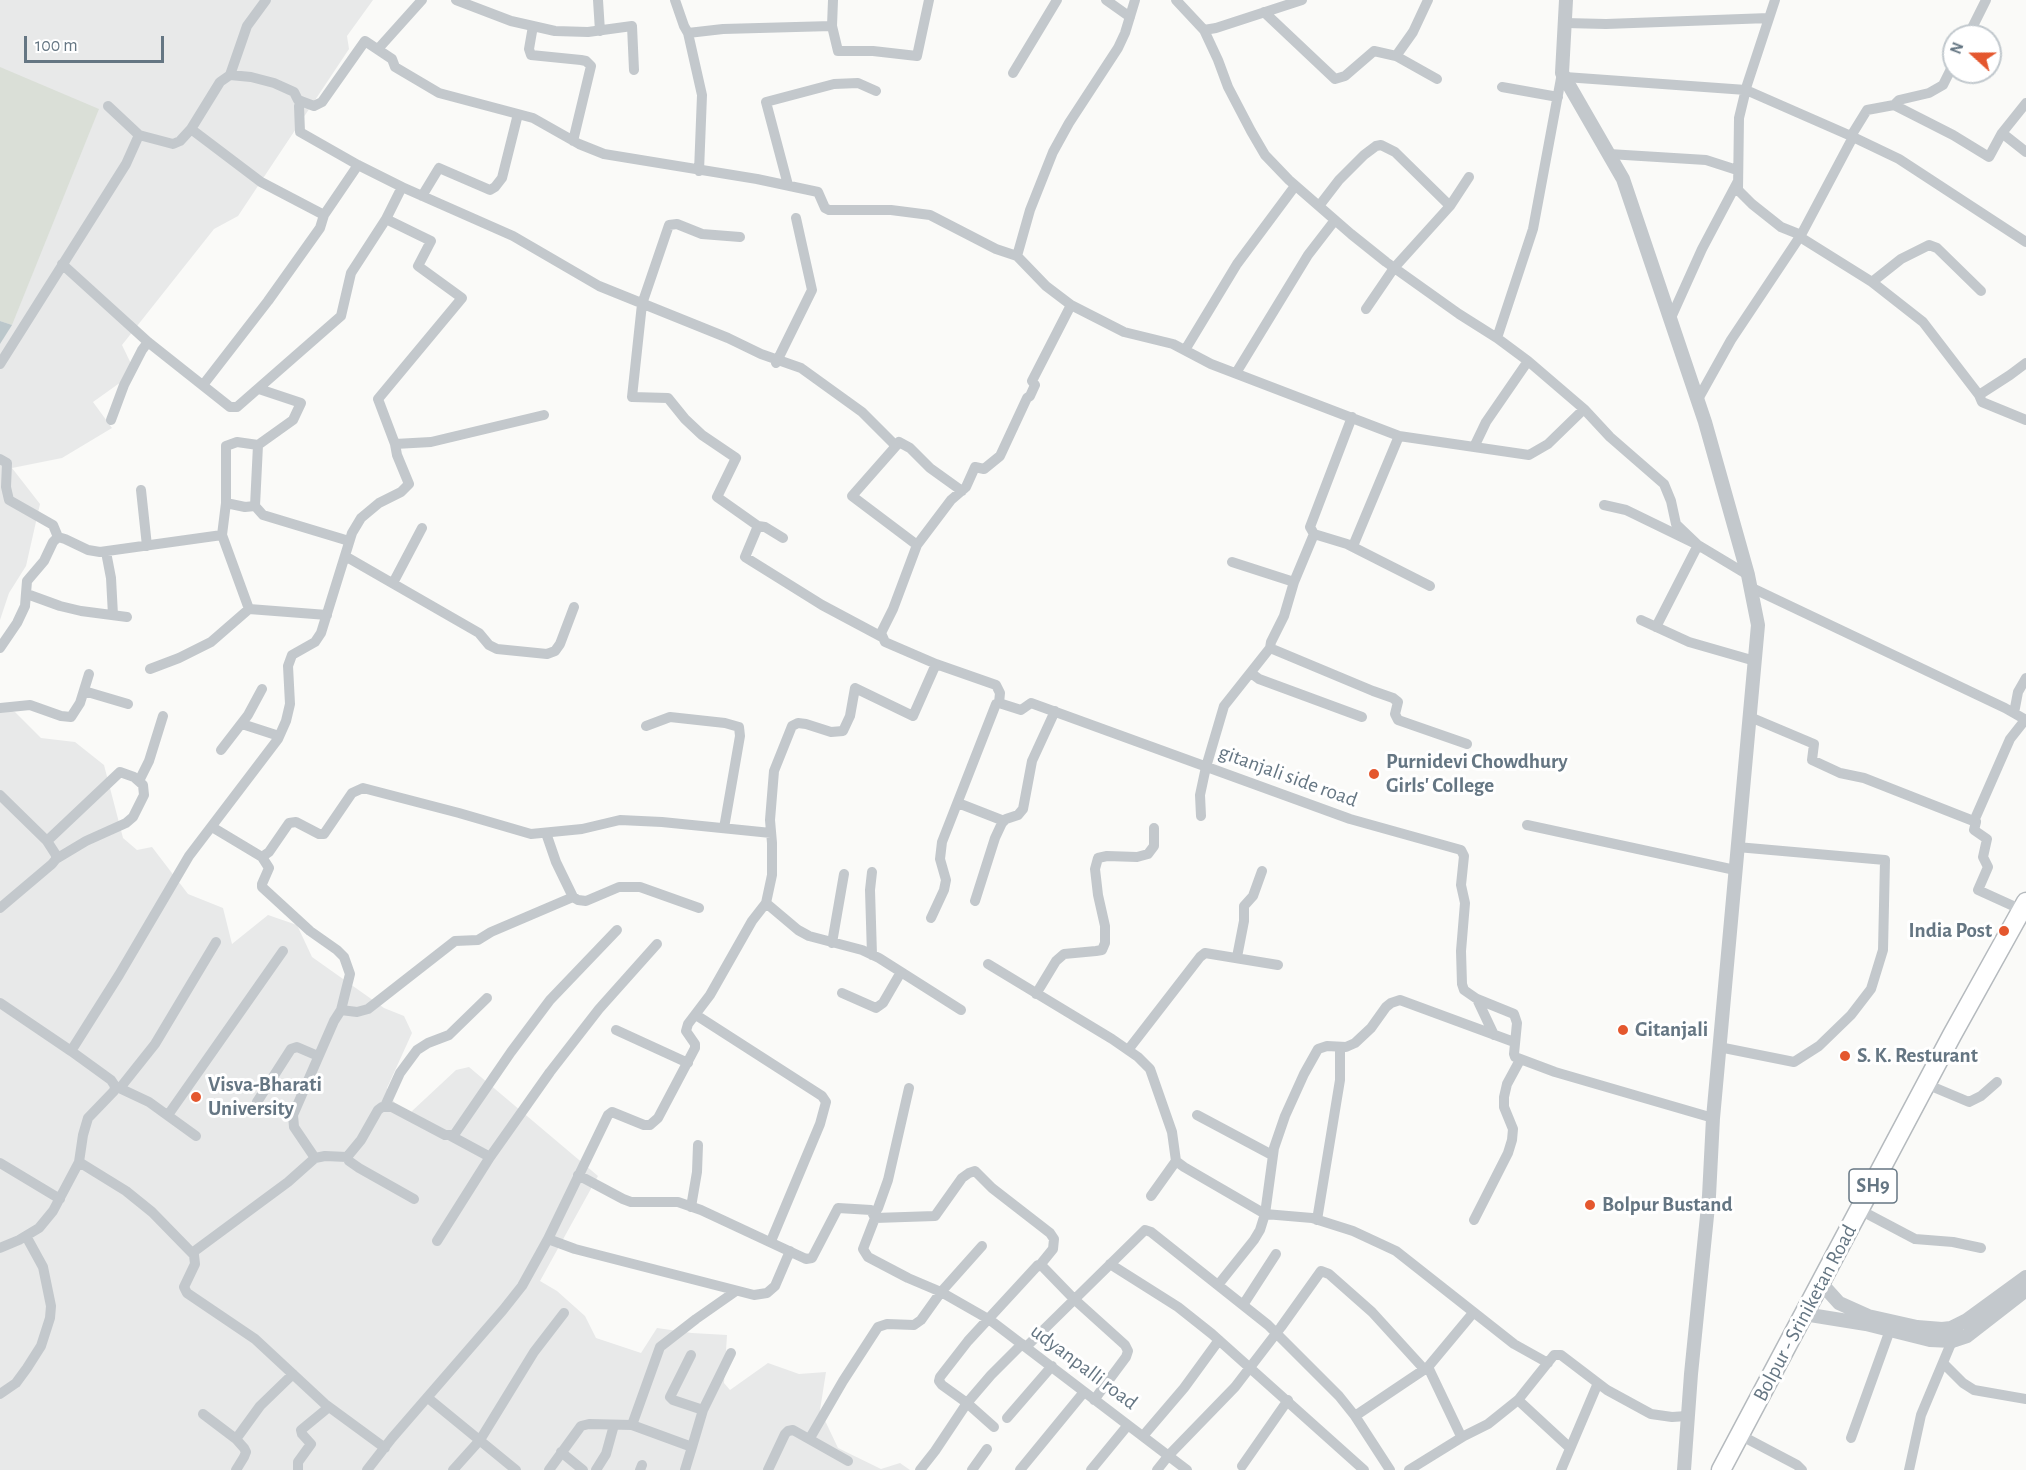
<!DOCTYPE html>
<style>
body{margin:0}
#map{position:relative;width:2026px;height:1470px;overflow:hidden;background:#fafaf8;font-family:"Alegreya Sans",sans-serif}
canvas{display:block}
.north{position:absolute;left:1942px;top:24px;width:60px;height:60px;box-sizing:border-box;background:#fff;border:2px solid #c1c8cd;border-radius:50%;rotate:291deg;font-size:16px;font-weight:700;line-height:24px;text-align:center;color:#657683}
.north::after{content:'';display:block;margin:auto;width:21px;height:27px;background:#e4572e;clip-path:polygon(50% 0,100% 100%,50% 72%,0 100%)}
.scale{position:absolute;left:24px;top:36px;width:140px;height:27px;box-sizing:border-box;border:3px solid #657683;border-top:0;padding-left:8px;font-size:18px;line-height:21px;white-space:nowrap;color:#657683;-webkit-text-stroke:4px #fff;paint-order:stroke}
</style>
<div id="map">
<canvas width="2026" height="1470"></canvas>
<div class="north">N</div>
<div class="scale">100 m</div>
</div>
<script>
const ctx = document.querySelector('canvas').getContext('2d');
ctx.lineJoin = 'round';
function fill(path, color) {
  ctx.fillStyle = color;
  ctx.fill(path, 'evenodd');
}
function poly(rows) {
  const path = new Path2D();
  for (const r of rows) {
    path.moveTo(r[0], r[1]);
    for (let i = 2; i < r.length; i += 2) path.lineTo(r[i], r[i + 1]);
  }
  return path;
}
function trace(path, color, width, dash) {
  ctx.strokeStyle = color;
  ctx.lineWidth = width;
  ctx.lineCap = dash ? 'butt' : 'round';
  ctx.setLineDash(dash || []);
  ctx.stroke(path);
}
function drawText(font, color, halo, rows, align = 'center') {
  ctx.font = font + ' "Alegreya Sans",sans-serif';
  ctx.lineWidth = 6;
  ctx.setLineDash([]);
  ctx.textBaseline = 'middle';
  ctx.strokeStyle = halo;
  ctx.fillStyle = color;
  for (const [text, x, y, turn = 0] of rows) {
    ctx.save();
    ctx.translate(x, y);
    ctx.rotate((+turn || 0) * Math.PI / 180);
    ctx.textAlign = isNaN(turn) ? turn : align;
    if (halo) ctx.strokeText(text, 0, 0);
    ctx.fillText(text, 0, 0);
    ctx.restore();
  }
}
fill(poly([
 [0,0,373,0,347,36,349,49,238,216,214,229,122,345,135,372,93,402,112,428,62,458,12,468,40,504,26,566,9,593,0,620],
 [0,707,15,712,41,738,75,742,104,765,123,838,137,850,152,847,188,894,223,908,232,944,268,915,297,925,312,957,384,1008,404,1016,412,1033,387,1088,396,1106,411,1112,456,1070,469,1067,598,1176,540,1281,557,1291,585,1316,596,1338,641,1353,657,1328,692,1333,727,1335,724,1383,730,1390,768,1363,799,1374,826,1372,820,1410,838,1448,881,1469,900,1463,910,1470,0,1470]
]), '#e8e9e9');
fill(poly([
 [0,67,99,109,12,325,0,321]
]), '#dadfd7');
fill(poly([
 [0,321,12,325,0,344]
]), '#bbc7cb');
const primary = poly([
 [1721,1470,1952,1035,2026,902]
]);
trace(primary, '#b5babe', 21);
trace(poly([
 [456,0,511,21,555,31,588,32,632,26,634,70],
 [598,0,600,31],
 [675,0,684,26,688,33,702,95,699,171],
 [833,0,832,26,838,51,873,51,917,56,929,0],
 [1106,0,1130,17],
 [1176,0,1204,30,1216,28,1302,0],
 [1775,0,1747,85,1739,118,1738,190,1752,204,1781,227,1801,235,1853,137,1899,159,2026,242],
 [1264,12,1335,79,1345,76,1374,51,1396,56,1437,79],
 [1565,23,1606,24,1769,18],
 [533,26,529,49,531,55,581,60,586,61,591,66,573,141],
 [1204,30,1218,60,1228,87,1251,131,1265,155,1289,180,1351,234,1386,262,1459,314,1497,338,1528,361,1584,409,1610,437,1664,484,1671,501,1676,524,1698,545,1748,575],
 [688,33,723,29,832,26],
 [1968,36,1986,0],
 [378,49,422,0],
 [1396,56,1413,32,1428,0],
 [1013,73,1057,0],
 [230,75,247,26,266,0],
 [1565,77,1746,90,1851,136,1867,110,1894,105,1899,100,1929,93,1943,85,1954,63],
 [1502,87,1558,97],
 [301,101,299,106,300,132,358,165,402,187,513,236,599,286,728,338,761,354,801,368,862,412,896,446,852,496,917,545],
 [1894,105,1953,135,1989,157,2002,133,2026,103],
 [191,129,261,182,324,215],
 [2002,133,2026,152],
 [139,135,173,144,180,141,191,129,220,82,230,75,251,77,274,83,294,92,298,100,314,106,322,102,365,41,392,59,395,67,439,93,533,118,579,144,604,154,757,179,818,192,825,208,829,210,891,210,930,215,996,249,1017,256],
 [1609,154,1706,160,1737,170],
 [788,185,766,102,834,84,858,83,876,91],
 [422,196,439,168,490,190,495,187,502,178,518,114],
 [1319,206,1339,180,1364,155,1376,146,1381,145,1395,152,1450,206],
 [740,237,702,234,677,224,669,225,642,304,632,397,668,398,685,419,702,435,736,458,717,497,758,526,745,557,822,605,882,637],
 [1800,237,1872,282,1923,322,1979,395,1982,402,2026,420],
 [62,264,148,342,230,407,237,407,341,316,351,273,386,219],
 [1872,282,1901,259,1929,245,1937,248,1981,291],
 [1071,305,1124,332,1173,344,1211,364,1399,436,1529,455,1548,444,1584,409],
 [1366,309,1394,268,1450,206,1469,177],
 [1670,320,1702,249,1738,181],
 [1497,338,1533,229,1562,73],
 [1185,350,1237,264,1295,186],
 [776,363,812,290,796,218],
 [0,364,126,164,139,135,108,106],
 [1236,373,1308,255,1335,220],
 [203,385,268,301,320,228,324,215,358,165],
 [1979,395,2010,375,2026,363],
 [1697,401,1731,340,1801,235],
 [111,420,124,385,142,350,148,342],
 [395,444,431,442,544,415],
 [258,445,255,506,263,515,349,541],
 [896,446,899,442,910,448,930,468,962,491],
 [1474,447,1486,422,1528,361],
 [0,459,7,463,6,487,9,500,53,525,58,537],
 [141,490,147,546],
 [226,503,245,507,255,506],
 [1604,505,1626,510,1698,545,1656,627],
 [758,526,765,527,783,538],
 [1314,534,1310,527,1352,417],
 [1353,546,1399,436],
 [106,552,111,578,113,615],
 [345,556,479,633,489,645,497,649,547,654,555,651,560,644,574,607],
 [1232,562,1294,582],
 [393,583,422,528],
 [1750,587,2005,708,2026,720],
 [27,594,60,606,81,611,127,617],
 [249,609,222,535,226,503,226,446,237,442,258,445,293,420,301,403,259,389],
 [1641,620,1689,642,1755,661],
 [0,648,17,623,25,606,27,581,44,561,53,542,58,537,65,539,88,550,100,552,222,535],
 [1270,648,1373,691,1393,698,1398,702,1395,714,1398,720,1467,744],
 [936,664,996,685,1000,693,999,703,1021,710,1031,703,1350,819,1461,850,1464,856,1461,885,1465,903,1461,951,1462,984,1464,990,1477,999,1514,1014,1517,1023,1514,1054,1515,1057,1555,1072,1713,1118],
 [150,669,179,658,211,642,249,609,327,615],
 [1251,673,1259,679,1362,717],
 [84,691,128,704],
 [0,708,30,705,61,716,71,717,80,703,89,674],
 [2014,713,2018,692,2026,678],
 [1750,717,1814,744,1812,760,1840,773,1864,778,1976,822,1974,830,1987,839,1983,857,1988,867,1978,890,2022,910],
 [242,724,279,736],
 [646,726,670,717,725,723,739,727,740,736,724,828],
 [221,750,248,715,262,689],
 [139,781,149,761,163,716],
 [0,795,47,841,56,855,56,859,52,864,0,908],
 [958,803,1004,821],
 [1201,816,1200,795,1206,767,1224,706,1270,648,1271,642,1284,616,1294,582,1314,534,1347,544,1430,586],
 [1974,821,2010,739,2025,720],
 [1527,825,1735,870],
 [212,827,262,857,269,852,289,823,296,822,319,834,324,834,352,793,363,788,459,813,531,834,582,829,620,820,662,822,771,833],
 [546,833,556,862,573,897,578,900,586,901,619,887,640,887,699,908],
 [47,841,120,772,134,777,143,785,144,795,133,817,126,823,86,841,56,859],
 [262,857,269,868,262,884,262,887,310,931,337,950,344,957,350,974,341,1010,334,1021,293,1115,294,1127,315,1158],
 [975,901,995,838,1002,823,1006,819,1018,815,1023,809,1032,761,1055,711],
 [766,903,798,930,809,936,862,950,879,958,961,1010],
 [931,918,944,890,946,880,940,859,942,842,996,704,999,703],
 [832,943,844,874],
 [872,955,870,890,872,872],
 [1237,957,1244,921,1244,906,1253,896,1262,871],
 [988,964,1112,1039,1138,1057,1150,1069,1172,1132,1176,1161,1184,1167,1265,1214,1312,1218,1353,1231,1396,1251,1514,1344,1548,1363],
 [842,993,876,1008,883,1003,901,972],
 [1036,994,1056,961,1064,954,1096,951,1102,950,1105,943,1105,926,1098,895,1095,869,1098,858,1107,856,1137,857,1148,854,1154,846,1154,828],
 [1477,999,1494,1035],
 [0,1003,71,1051],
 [341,1010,357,1012,368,1009,455,941,478,940,491,932,573,897],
 [696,1015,822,1096,826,1102,820,1124,771,1241],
 [616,1030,688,1063],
 [1719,1047,1794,1062,1819,1046,1851,1015,1871,989,1883,950,1885,860,1737,847],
 [1128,1050,1200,957,1205,953,1278,965],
 [1926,1084,1969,1102,1981,1096,1997,1082],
 [115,1086,149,1102,196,1136],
 [120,1088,155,1044,216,942],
 [257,1102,291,1049,297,1047,318,1056],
 [385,1106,400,1073,417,1050,428,1043,449,1035,487,998],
 [168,1115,283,951],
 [1197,1115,1272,1155],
 [451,1136,490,1157],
 [347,1157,349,1161,359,1168,414,1199],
 [79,1162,83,1135,88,1118,114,1091,115,1086,111,1080,71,1051,119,975,189,856,278,739,286,721,290,704,288,666,292,655,315,642,321,633,352,533,361,518,379,503,401,492,409,484,397,455,395,444,378,399,462,298,418,266,431,241,386,219,402,187],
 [0,1163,60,1199],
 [578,1175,623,1199,631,1202,678,1202,701,1210,806,1259,812,1258,838,1208,871,1210,875,1218,863,1249,868,1257,908,1278,941,1292,990,1320,1187,1470],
 [1151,1196,1176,1161],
 [691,1207,697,1172,698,1145],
 [1860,1210,1915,1239,1953,1242,1981,1248],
 [874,1214,878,1208,888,1180,909,1088],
 [875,1218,935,1216,962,1178,969,1173,975,1171,992,1188,1050,1233,1054,1239,1053,1249,1040,1265],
 [1317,1220,1340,1080,1340,1047],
 [1474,1220,1508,1153,1512,1140,1513,1129,1504,1107,1504,1097,1507,1084,1520,1060],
 [548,1239,575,1249,754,1295,767,1293,775,1286,790,1251],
 [437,1241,490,1157,550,1072,599,1009,657,944],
 [0,1248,19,1240,39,1228,53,1211,79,1162,126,1191,152,1212,194,1255,195,1264,184,1287,187,1293,255,1339,325,1404,385,1448],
 [192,1253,288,1182,315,1158,325,1156,347,1157,361,1140,378,1110,382,1107,392,1107,445,1135,454,1135,511,1052,550,1000,617,930],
 [1110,1264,1178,1307,1212,1334,1364,1470],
 [1218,1285,1254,1240,1260,1230,1265,1214,1274,1148,1285,1116,1304,1074,1318,1049,1327,1046,1346,1047,1355,1043,1371,1028,1386,1007,1391,1003,1400,1000,1514,1042],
 [1243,1305,1276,1254],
 [1026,1347,1145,1230,1151,1232,1268,1325,1339,1396,1355,1416,1428,1367,1460,1434,1464,1436,1488,1424,1518,1400,1554,1355,1561,1355,1607,1390,1651,1414,1672,1417,1687,1416],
 [691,1355,670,1397,673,1400,703,1410],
 [1944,1364,1963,1383,1974,1390,2026,1399],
 [1428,1367,1473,1313],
 [0,1394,16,1383,27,1368,41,1346,50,1318,51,1306,43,1267,26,1236],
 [428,1398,516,1470],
 [1518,1400,1570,1448],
 [203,1414,236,1439,244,1448,246,1452,244,1457,236,1470],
 [1355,1416,1390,1470],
 [1007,1418,1052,1366],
 [994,1427,967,1403,942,1385,939,1381,940,1377,968,1341,1038,1265,1043,1267,1074,1299,1125,1345,1128,1351,1126,1357,1094,1400],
 [1740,1435,1797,1465,1802,1470],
 [1143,1436,1184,1388,1219,1340],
 [810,1438,843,1381,878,1327,887,1324,914,1325,921,1320,941,1292,982,1246],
 [1851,1438,1890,1330],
 [236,1439,260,1406,293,1374],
 [692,1447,703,1410,731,1353],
 [561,1452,583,1470],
 [1242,1466,1288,1400],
 [298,1470,298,1462,311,1444,302,1434,301,1430,329,1407],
 [367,1470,392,1438,503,1310,522,1286,548,1239,608,1115,612,1112,644,1125,650,1125,658,1118,695,1048,695,1044,686,1031,688,1024,710,995,752,921,766,903,772,875,772,843,770,820,774,771,792,726,798,723,806,724,831,732,843,731,850,716,855,688,913,716,936,664,885,642,881,633,893,609,917,545,951,500,966,487,975,467,984,469,1000,456,1027,398,1030,396,1035,385,1032,381,1071,305,1046,286,1017,256,1030,210,1053,152,1069,123,1118,48,1125,33,1135,0],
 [453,1470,480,1440,534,1352,564,1313],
 [549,1470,581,1426,589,1424,632,1425],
 [596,1470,606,1454,614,1425],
 [640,1470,642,1465],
 [685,1470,692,1447,632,1425,660,1347,696,1319,736,1291],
 [768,1470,785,1434,788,1431,793,1430,848,1461],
 [920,1470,935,1451,967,1403,991,1375,1022,1344],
 [972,1470,987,1449],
 [1020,1470,1084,1392],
 [1091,1470,1128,1425],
 [1157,1470,1169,1455,1235,1387,1281,1327,1321,1271,1329,1274,1372,1312,1424,1369],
 [1409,1470,1464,1436],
 [1561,1470,1598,1383],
 [1909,1470,1921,1415,1952,1341]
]), '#c3c8cc', 10);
trace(poly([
 [1566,0,1562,73,1623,179,1705,422,1748,575,1758,625,1713,1118,1709,1196,1691,1374,1684,1470],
 [1821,1283,1839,1303,1868,1316,1917,1327,1942,1329,1951,1328,1967,1320,2026,1277],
 [1804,1314,1866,1324,1930,1340,1952,1341,1967,1336,2026,1290]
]), '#c3c8cc', 14);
trace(primary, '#fff', 18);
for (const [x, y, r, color] of [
 [1374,774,6,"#e4572e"],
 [2004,931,6,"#e4572e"],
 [1623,1030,6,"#e4572e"],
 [1845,1056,6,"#e4572e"],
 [196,1097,6,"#e4572e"],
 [1590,1205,6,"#e4572e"]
]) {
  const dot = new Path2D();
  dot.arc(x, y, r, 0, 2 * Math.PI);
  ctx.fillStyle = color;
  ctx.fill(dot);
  trace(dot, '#fff', 2);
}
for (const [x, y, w] of [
 [1873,1186,48]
]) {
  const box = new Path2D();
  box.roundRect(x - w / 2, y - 17, w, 34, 4.5);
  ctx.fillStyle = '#fff';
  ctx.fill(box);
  trace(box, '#657683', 1.5);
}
drawText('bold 20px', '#657683', null, [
 ["SH9",1873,1186]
]);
drawText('bold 21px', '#657683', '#fff', [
 ["Purnidevi Chowdhury",1386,762],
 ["Girls' College",1386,786],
 ["India Post",1992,931,"right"],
 ["Gitanjali",1635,1030],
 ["S. K. Resturant",1857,1056],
 ["Visva-Bharati",208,1085],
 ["University",208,1109],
 ["Bolpur Bustand",1602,1205]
], 'left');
drawText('21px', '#657683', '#fff', [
 ["gitanjali side road",1288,776,20],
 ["Bolpur - Sriniketan Road",1805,1313,-62],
 ["udyanpalli road",1084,1367,37]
]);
</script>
